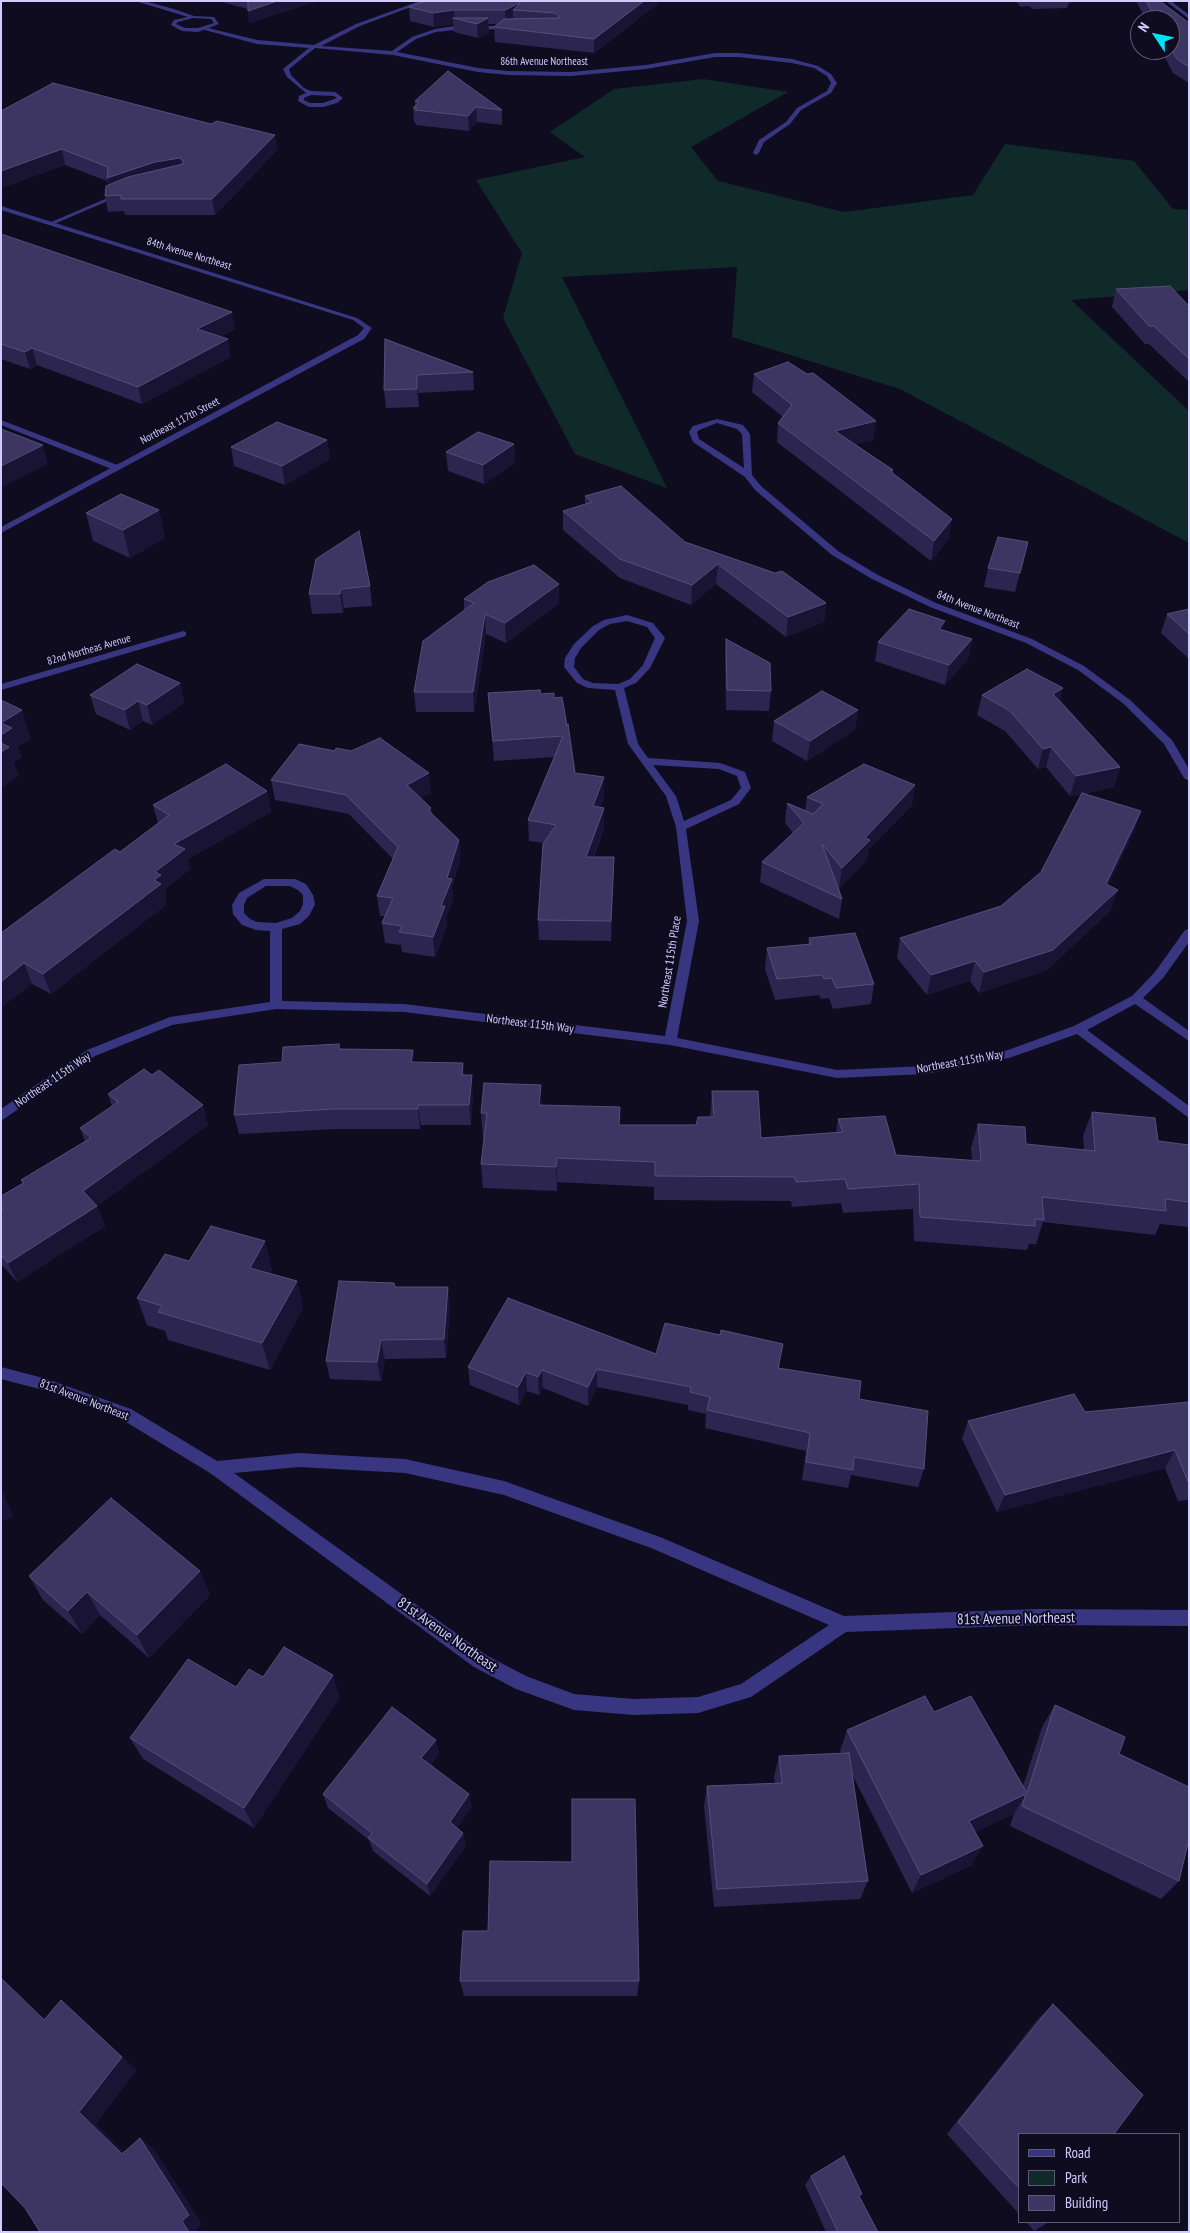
<!DOCTYPE html>
<style>
body{margin:0}
#map{position:relative;width:1190px;height:2233px;overflow:hidden;background:#0f0c20;font-family:"PT Sans Narrow",sans-serif}
canvas{display:block}
.frame{position:absolute;inset:0;border:2px solid #d1cbff;pointer-events:none}
.legend{position:absolute;left:1018px;top:2133px;width:162px;height:90px;box-sizing:border-box;background:#0f0c20;border:1px solid #5d5879;margin:0;padding:6px 9px;list-style:none;font-size:15px;color:#d1cbff}
.legend li{display:flex;align-items:center;gap:10px;height:25px}
.legend b{width:25px;border:1px solid #5d5879}
.north{position:absolute;left:1130px;top:10px;width:50px;height:50px;box-sizing:border-box;background:#0f0c20;border:1px solid #5d5879;border-radius:50%;rotate:304deg;font-size:14px;font-weight:700;line-height:20px;text-align:center;color:#d1cbff}
.north::after{content:'';display:block;margin:auto;width:18px;height:22px;background:#00e1f6;clip-path:polygon(50% 0,100% 100%,50% 72%,0 100%)}
</style>
<div id="map">
<canvas width="1190" height="2233"></canvas>
<div class="frame"></div>
<ul class="legend">
<li><b style="height:6px;background:#383680"></b>Road</li>
<li><b style="height:14px;background:#0f2a29"></b>Park</li>
<li><b style="height:14px;background:#3e3662"></b>Building</li>
</ul>
<div class="north">N</div>
</div>
<script>
const ctx = document.querySelector('canvas').getContext('2d');
ctx.lineJoin = 'round';
function fill(path, color) {
  ctx.fillStyle = color;
  ctx.fill(path, 'evenodd');
}
function poly(rows) {
  const path = new Path2D();
  for (const r of rows) {
    path.moveTo(r[0], r[1]);
    for (let i = 2; i < r.length; i += 2) path.lineTo(r[i], r[i + 1]);
  }
  return path;
}
function trace(path, color, width, dash) {
  ctx.strokeStyle = color;
  ctx.lineWidth = width;
  ctx.lineCap = dash ? 'butt' : 'round';
  ctx.setLineDash(dash || []);
  ctx.stroke(path);
}
function drawText(font, color, halo, rows, align = 'center') {
  ctx.font = font + ' "PT Sans Narrow",sans-serif';
  ctx.lineWidth = 4;
  ctx.setLineDash([]);
  ctx.textBaseline = 'middle';
  ctx.strokeStyle = halo;
  ctx.fillStyle = color;
  for (const [text, x, y, turn = 0] of rows) {
    ctx.save();
    ctx.translate(x, y);
    ctx.rotate((+turn || 0) * Math.PI / 180);
    ctx.textAlign = isNaN(turn) ? turn : align;
    if (halo) ctx.strokeText(text, 0, 0);
    ctx.fillText(text, 0, 0);
    ctx.restore();
  }
}
fill(poly([
 [703,79,788,92,691,147,718,181,844,212,973,195,1005,144,1134,161,1173,209,1189,210,1189,290,1071,300,1189,411,1189,543,900,389,732,337,737,267,562,277,667,488,575,454,503,318,522,253,476,180,585,157,550,132,614,89]
]), '#0f2a29');
fill(poly([
 [420,1,427,1,360,26,321,46,392,51,412,37,435,29,455,26,509,26,511,29,455,30,436,32,416,39,397,52,478,68,508,71,571,72,646,65,715,53,739,53,792,59,818,66,831,74,837,83,831,93,801,110,790,124,764,142,759,153,756,155,753,153,759,140,786,122,797,108,827,91,831,83,827,76,814,68,792,63,739,57,715,57,646,69,571,76,508,75,478,72,393,55,315,48,289,69,291,75,304,88,311,91,335,92,343,98,337,103,323,107,309,107,298,101,299,96,306,93,287,77,283,69,309,48,257,44,201,29,204,27,257,40,314,45,356,24,420,1],
 [311,95,334,96,337,98,323,103,310,103,304,100,304,98,311,95],
 [119,193,124,194,54,224,49,223,119,193],
 [1,420,120,466,121,468,114,470,1,425,1,420]
]), '#383680');
fill(poly([
 [135,1,144,1,174,9,194,16,214,17,219,24,198,32,182,31,171,25,174,20,188,17,135,1],
 [193,18,211,19,214,23,198,28,185,28,176,24,178,22,193,18],
 [1166,1,1171,1,1189,15,1189,19,1166,1],
 [1,206,357,318,372,328,364,339,1,533,1,527,358,335,364,328,353,320,1,210,1,206],
 [717,419,743,425,750,434,752,475,761,486,838,551,878,575,936,603,1032,639,1084,666,1130,700,1172,740,1189,769,1189,781,1184,778,1164,744,1124,704,1078,670,1026,643,930,607,872,579,832,555,755,490,745,477,693,442,689,432,693,426,717,419],
 [717,423,737,429,742,434,744,468,699,439,697,432,699,430,717,423],
 [627,615,653,623,665,638,650,668,636,683,624,688,638,744,648,758,720,763,745,772,751,788,739,804,686,829,699,921,677,1038,837,1070,925,1066,1008,1050,1074,1026,1132,996,1155,972,1185,930,1189,929,1189,942,1163,978,1143,998,1189,1031,1189,1041,1135,1004,1087,1030,1189,1106,1189,1118,1077,1034,1009,1058,925,1074,837,1078,670,1045,404,1012,276,1009,172,1025,95,1056,1,1121,1,1109,87,1050,170,1017,270,1002,270,931,256,930,242,925,233,914,232,905,239,893,264,879,295,879,306,884,313,895,315,904,309,916,300,924,282,929,282,1001,404,1004,665,1036,687,921,676,827,666,796,628,744,615,690,588,688,577,683,564,667,565,658,574,644,593,626,604,620,627,615],
 [627,621,647,627,655,638,643,665,630,679,618,684,593,683,583,679,574,667,575,658,581,648,599,630,610,624,627,621],
 [653,765,719,769,737,776,741,788,731,800,684,821,676,796,653,765],
 [266,886,290,886,298,890,303,895,303,904,300,911,292,918,276,923,257,922,250,919,244,913,244,905,247,898,266,886],
 [183,631,186,632,186,636,1,690,1,684,183,631],
 [1,1367,47,1379,131,1409,217,1461,299,1453,405,1459,504,1481,660,1537,844,1616,1038,1609,1189,1610,1189,1626,1038,1625,846,1632,751,1697,698,1713,634,1715,574,1710,516,1689,474,1667,210,1473,121,1419,47,1391,1,1379,1,1367],
 [299,1467,405,1473,504,1495,651,1548,829,1625,741,1684,698,1697,634,1699,574,1694,526,1676,486,1655,234,1473,299,1467]
]), '#383680');
fill(poly([
 [218,1,317,1,249,23,248,9],
 [1015,1,1073,1,1067,8,1032,9,1029,6,1021,7],
 [1136,1,1160,1,1189,23,1189,83,1173,73,1161,50,1170,50,1170,20,1146,20],
 [659,3,594,53,495,42,494,27,498,24,488,24,489,33,478,38,454,32,453,24,434,27,410,21,409,7],
 [415,101,502,110,502,125,477,122,469,131,416,125,416,123,414,123,413,108,415,106],
 [1,111,211,124,275,135,277,150,215,215,125,215,124,211,108,212,105,196,108,185,107,181,65,165,1,188],
 [1,234,235,329,220,337,231,357,142,404,37,365,30,369,1,359],
 [1116,289,1189,306,1189,382,1149,344,1145,344,1112,307],
 [385,339,473,372,474,390,418,393,419,407,386,408,384,390],
 [754,374,876,421,873,440,855,444,893,470,893,473,949,538,931,561,777,442,778,423,783,417,752,392],
 [327,440,330,459,285,485,234,466,231,447],
 [514,444,515,463,484,484,448,471,446,452],
 [585,496,685,542,826,603,824,622,786,637,716,584,691,605,620,578,563,530,563,511,585,504],
 [159,510,165,538,130,558,93,541,86,513],
 [1028,542,1015,592,984,587,988,568],
 [316,559,370,586,372,606,344,608,343,613,312,614,309,594],
 [464,599,559,603,506,643,486,634,474,712,416,712,414,692,464,610],
 [1189,609,1189,659,1161,633,1167,614],
 [943,630,972,639,968,659,945,685,875,661,878,642],
 [726,639,771,691,769,711,726,710,725,658],
 [180,683,184,703,152,725,143,721,130,730,96,714,90,695],
 [488,693,541,694,554,698,575,773,604,777,604,798,600,807,604,808,604,828,594,857,614,857,611,941,539,940,538,920,544,843,529,841,528,820,554,757,494,761],
 [982,695,1060,700,1120,767,1114,787,1083,794,1141,811,1134,831,1108,885,1111,910,1047,970,979,993,970,981,927,995,897,958,900,938,1001,906,1041,872,1081,794,1070,796,1046,767,1038,769,1005,731,977,715],
 [858,710,855,730,807,761,772,741,774,721],
 [271,780,431,793,421,798,431,808,432,814,459,840,460,860,452,887,453,899,446,918,447,926,435,957,402,952,401,945,385,943,382,923,385,916,380,916,377,896,393,859,349,814,275,800],
 [267,791,271,812,188,859,190,869,165,889,166,896,165,897,167,904,51,994,32,984,1,933,120,852,158,823,153,805],
 [807,797,912,805,868,850,867,860,839,888,842,899,839,919,760,882,762,862,793,833,785,823,787,803,805,811],
 [809,938,874,984,871,1004,833,1009,829,998,821,999,819,995,775,1000,765,969,767,948,808,944],
 [339,1044,340,1049,413,1050,414,1062,464,1075,473,1095,471,1125,421,1125,420,1129,336,1129,239,1134,234,1115,282,1062],
 [712,1091,761,1138,836,1133,838,1119,896,1155,972,1160,971,1148,978,1124,1026,1144,1084,1150,1083,1136,1092,1112,1158,1141,1189,1145,1189,1227,1160,1224,1155,1235,1043,1222,1036,1244,1029,1244,1027,1250,914,1241,913,1209,843,1213,841,1203,792,1207,791,1201,654,1200,654,1187,557,1182,557,1191,483,1188,481,1164,484,1138,483,1138,481,1113,542,1105,620,1125,696,1125,710,1117],
 [108,1094,208,1125,97,1206,105,1226,17,1282,1,1264,1,1196,22,1183,21,1180,85,1141,80,1128,112,1107],
 [189,1261,272,1269,270,1273,297,1281,303,1308,270,1370,168,1340,165,1331,147,1325,137,1298],
 [395,1287,450,1306,446,1358,385,1359,381,1381,330,1379,326,1361],
 [656,1354,780,1362,779,1368,859,1399,924,1469,918,1487,851,1475,848,1488,802,1480,806,1451,705,1428,706,1414,688,1410,688,1405,597,1387,588,1406,543,1388,539,1395,527,1391,519,1405,470,1385,468,1367],
 [1189,1402,1189,1500,1178,1501,1165,1468,997,1512,962,1439,968,1421,1085,1412],
 [200,1571,210,1595,149,1658,100,1615,82,1634,43,1600,29,1576],
 [236,1687,340,1697,254,1828,143,1759,130,1738],
 [1055,1705,1119,1754,1179,1881,1161,1899,1010,1826,1014,1814,975,1832,972,1865,912,1893,853,1776,868,1881,860,1899,714,1907,704,1806,707,1786,775,1783,774,1777,779,1756,841,1753,840,1751,847,1730,934,1712,1023,1786,1042,1727],
 [439,1754,431,1764,472,1807,457,1828,463,1833,466,1846,430,1896,373,1851,369,1840,328,1808,323,1794],
 [572,1862,639,1981,637,1996,464,1996,460,1981,488,1931],
 [1053,2004,1019,2134,1019,2214,947,2134,1038,2019],
 [811,2176,859,2197,878,2232,826,2232,805,2185],
 [1026,2222,1049,2222,1034,2231]
]), '#2c254f');
fill(poly([
 [277,1,317,1,249,23,248,11],
 [644,1,659,1,659,3,594,53,594,39],
 [1069,1,1073,1,1067,8],
 [521,2,513,10,513,20,506,24,505,10],
 [454,10,455,18,453,18,453,24,434,27,433,13],
 [488,18,489,33,478,38,477,24],
 [476,107,477,122,469,131,468,116],
 [275,135,277,150,215,215,212,199],
 [62,149,65,165,1,188,1,171],
 [180,158,183,173,110,194,107,178,155,162],
 [232,312,235,329,200,347,197,329],
 [228,339,231,357,142,404,138,387],
 [32,348,37,365,30,369,25,352],
 [417,375,418,393,419,407,417,389],
 [876,421,873,440,833,449,835,431],
 [327,440,330,459,285,485,282,466],
 [514,444,515,463,484,484,483,465],
 [43,445,48,464,1,488,1,466],
 [159,510,165,538,130,558,123,530],
 [952,519,949,538,931,561,934,541],
 [718,564,716,584,691,605,692,585],
 [559,584,559,603,506,643,505,623],
 [341,589,344,608,343,613,340,594],
 [826,603,824,622,786,637,788,617],
 [485,614,486,634,474,712,473,692],
 [945,621,941,640,939,629],
 [972,639,968,659,945,685,949,665],
 [180,683,184,703,152,725,147,705],
 [1063,688,1058,708,1053,694],
 [138,701,143,721,130,730,125,710],
 [22,710,31,739,18,747,22,757,14,762,19,776,1,788,1,723],
 [858,710,855,730,807,761,810,741],
 [1051,747,1046,767,1038,769,1043,749],
 [1120,767,1114,787,1070,796,1076,776],
 [429,773,431,793,410,805,407,785],
 [604,777,604,798,593,826,593,806],
 [915,785,912,805,868,850,867,860,839,888,842,868,865,838],
 [267,791,271,812,188,859,190,869,165,889,166,896,165,897,167,904,51,994,43,974,154,880,155,872,174,844],
 [604,808,604,828,586,877,586,857],
 [1141,811,1134,831,1099,904,1106,884],
 [459,840,460,860,452,887,453,899,446,918,447,926,435,957,433,937,441,906,447,878],
 [614,857,613,877,611,941,611,921],
 [1118,890,1111,910,1047,970,979,993,984,972],
 [975,961,970,981,927,995,931,975],
 [24,963,32,984,1,1008,1,982],
 [413,1050,415,1070,411,1062],
 [463,1063,465,1083,462,1075],
 [472,1075,473,1095,471,1125,469,1105],
 [541,1085,542,1110,539,1105],
 [203,1105,208,1125,94,1208,97,1206,105,1226,17,1282,8,1263,83,1191],
 [418,1105,421,1125,420,1129,418,1109],
 [557,1158,557,1191,556,1167],
 [265,1241,272,1269,258,1295,250,1268],
 [297,1281,303,1308,270,1370,262,1343],
 [448,1287,450,1306,446,1358,444,1339],
 [381,1340,385,1359,381,1381,377,1362],
 [783,1344,780,1362,775,1386,778,1368],
 [597,1369,597,1387,588,1406,588,1387],
 [542,1370,543,1388,539,1395,538,1377],
 [526,1372,527,1391,519,1405,518,1387],
 [1175,1450,1165,1468,997,1512,1005,1495],
 [1,1487,13,1516,1,1522],
 [200,1571,210,1595,149,1658,137,1635],
 [87,1592,100,1615,82,1634,68,1611],
 [333,1675,340,1697,254,1828,244,1808],
 [436,1740,439,1754,425,1772,421,1758],
 [469,1794,472,1807,452,1835,450,1822],
 [1026,1794,1014,1814,959,1840,969,1821],
 [463,1833,466,1846,430,1896,427,1884],
 [983,1846,972,1865,912,1893,921,1875],
 [1,1977,14,1989,61,2034,44,2020],
 [61,2000,137,2070,96,2124,137,2165,122,2154,79,2112],
 [140,2138,154,2149,202,2224,196,2230,197,2232,189,2232,182,2221]
]), '#191334');
const building = poly([
 [248,1,277,1,248,11,248,1],
 [426,1,644,1,594,39,494,27,504,19,560,18,556,13,513,10,521,2,505,10,454,10,433,13,409,7,426,1],
 [1146,1,1160,1,1189,23,1189,67,1177,59,1170,47,1170,20,1156,20,1146,1],
 [453,18,488,18,477,24,453,18],
 [448,71,502,110,476,107,468,116,415,110,417,108,413,108,419,102,415,101,448,71],
 [53,83,211,124,217,121,275,135,212,199,121,199,121,195,105,196,106,186,128,177,183,164,184,161,180,158,155,162,107,178,108,167,62,149,1,171,1,111,53,83],
 [1,234,232,312,197,329,228,339,138,387,32,348,25,352,1,344,1,234],
 [1170,286,1189,306,1189,359,1154,326,1149,326,1116,289,1170,286],
 [385,339,473,372,417,375,417,389,384,390,385,339],
 [788,362,807,374,813,373,876,421,835,431,893,470,890,471,952,519,934,541,778,423,792,405,754,374,788,362],
 [277,422,327,440,282,466,231,447,277,422],
 [1,429,43,445,1,466,1,429],
 [478,432,514,444,483,465,446,452,478,432],
 [621,486,685,542,775,573,782,571,826,603,788,617,718,564,692,585,620,559,563,511,592,502,585,496,621,486],
 [121,494,159,510,123,530,86,513,121,494],
 [359,531,370,586,341,589,340,594,309,594,316,559,359,531],
 [998,537,1028,542,1020,573,988,568,998,537],
 [534,565,559,584,505,623,485,614,473,692,414,692,423,641,474,603,464,599,488,582,534,565],
 [909,609,945,621,939,629,972,639,949,665,878,642,909,609],
 [1189,609,1189,634,1167,614,1189,609],
 [726,639,770,663,771,691,727,690,726,639],
 [137,664,180,683,147,705,138,701,125,710,90,695,137,664],
 [1027,669,1063,688,1053,694,1120,767,1076,776,1051,747,1043,749,1010,711,982,695,1027,669],
 [540,690,541,694,554,693,554,698,562,697,567,726,568,724,575,773,604,777,593,806,604,808,586,857,614,857,611,921,538,920,543,844,556,825,528,820,563,736,493,741,488,693,540,690],
 [822,691,858,710,810,741,774,721,822,691],
 [1,700,22,710,1,723,1,700],
 [1,723,12,728,1,735,1,723],
 [380,738,429,773,407,785,431,808,428,810,459,840,447,878,452,879,441,906,445,906,433,937,399,932,402,926,382,923,393,898,377,896,398,847,346,795,271,780,299,744,335,751,336,748,351,751,380,738],
 [1,743,9,747,1,752,1,743],
 [226,764,267,791,174,844,185,849,155,872,161,875,154,880,161,884,43,974,24,963,1,982,1,933,115,849,120,852,169,815,153,805,226,764],
 [864,764,915,785,865,838,870,840,842,868,822,844,842,899,762,862,804,823,787,803,813,814,823,804,807,797,864,764],
 [1082,793,1141,811,1106,884,1118,890,1053,950,984,972,975,961,931,975,900,938,1001,906,1041,872,1082,793],
 [855,933,874,984,836,988,832,978,824,979,822,975,777,979,767,948,811,944,809,938,855,933],
 [339,1044,339,1049,413,1050,411,1062,463,1063,462,1075,472,1075,469,1105,418,1105,418,1109,333,1109,234,1115,239,1065,282,1062,283,1047,339,1044],
 [144,1069,152,1075,159,1070,203,1105,83,1191,97,1206,8,1263,1,1255,1,1210,3,1209,1,1207,1,1196,24,1183,21,1180,91,1138,80,1128,118,1102,108,1094,144,1069],
 [484,1083,541,1085,539,1105,620,1107,619,1125,696,1125,698,1117,714,1117,712,1091,758,1091,761,1138,843,1132,838,1119,885,1116,896,1155,981,1161,978,1124,1025,1127,1026,1144,1095,1151,1092,1112,1155,1118,1158,1141,1189,1145,1189,1202,1165,1199,1166,1211,1042,1197,1044,1220,1035,1219,1035,1226,920,1217,919,1184,848,1189,845,1179,796,1182,794,1177,655,1176,655,1162,557,1158,556,1167,481,1164,487,1113,481,1113,484,1083],
 [211,1226,265,1241,250,1268,297,1281,262,1343,158,1312,162,1306,137,1298,165,1254,189,1261,211,1226],
 [339,1281,394,1283,395,1287,448,1287,444,1339,381,1340,377,1362,326,1361,339,1281],
 [508,1298,656,1354,665,1323,720,1335,721,1330,783,1344,778,1368,861,1381,859,1399,928,1411,924,1469,854,1457,853,1470,806,1462,810,1433,707,1410,710,1397,690,1392,691,1387,597,1369,588,1387,542,1370,538,1377,526,1372,518,1387,468,1367,508,1298],
 [1074,1394,1085,1412,1189,1402,1189,1484,1175,1450,1005,1495,968,1421,1074,1394],
 [111,1498,200,1571,137,1635,87,1592,68,1611,29,1576,111,1498],
 [284,1647,333,1675,244,1808,130,1738,188,1659,236,1687,249,1669,263,1677,284,1647],
 [925,1696,934,1712,971,1696,1027,1793,1055,1705,1125,1737,1119,1754,1189,1787,1189,1839,1179,1881,1022,1806,1026,1794,969,1821,983,1846,921,1875,847,1730,925,1696],
 [392,1707,436,1740,421,1758,469,1794,450,1822,463,1833,427,1884,368,1838,372,1833,323,1794,392,1707],
 [849,1753,868,1881,717,1889,707,1786,782,1783,779,1756,849,1753],
 [572,1799,635,1799,639,1981,460,1981,463,1931,488,1931,490,1861,572,1862,572,1799],
 [1,1978,44,2020,61,2000,122,2057,79,2112,122,2154,140,2138,189,2215,182,2221,189,2232,40,2232,25,2208,1,2183,1,1978],
 [1053,2004,1143,2095,1114,2134,1019,2134,1019,2188,958,2122,1053,2004],
 [844,2156,862,2194,859,2196,878,2232,838,2232,811,2176,844,2156]
]);
fill(building, '#3e3662');
trace(building, '#554e7b', 1);
drawText('11px', '#d1cbff', '#0f0c20', [
 ["86th Avenue Northeast",544,62],
 ["84th Avenue Northeast",189,254,17],
 ["Northeast 117th Street",180,421,-28],
 ["84th Avenue Northeast",978,610,21],
 ["82nd Northeas Avenue",89,650,-16]
]);
drawText('12px', '#d1cbff', '#0f0c20', [
 ["Northeast 115th Place",670,962,-81],
 ["Northeast 115th Way",530,1024,7],
 ["Northeast 115th Way",960,1062,-10],
 ["Northeast 115th Way",53,1080,-34],
 ["81st Avenue Northeast",84,1400,21]
]);
drawText('15px', '#d1cbff', '#0f0c20', [
 ["81st Avenue Northeast",1016,1619,-1],
 ["81st Avenue Northeast",447,1635,35]
]);
</script>
